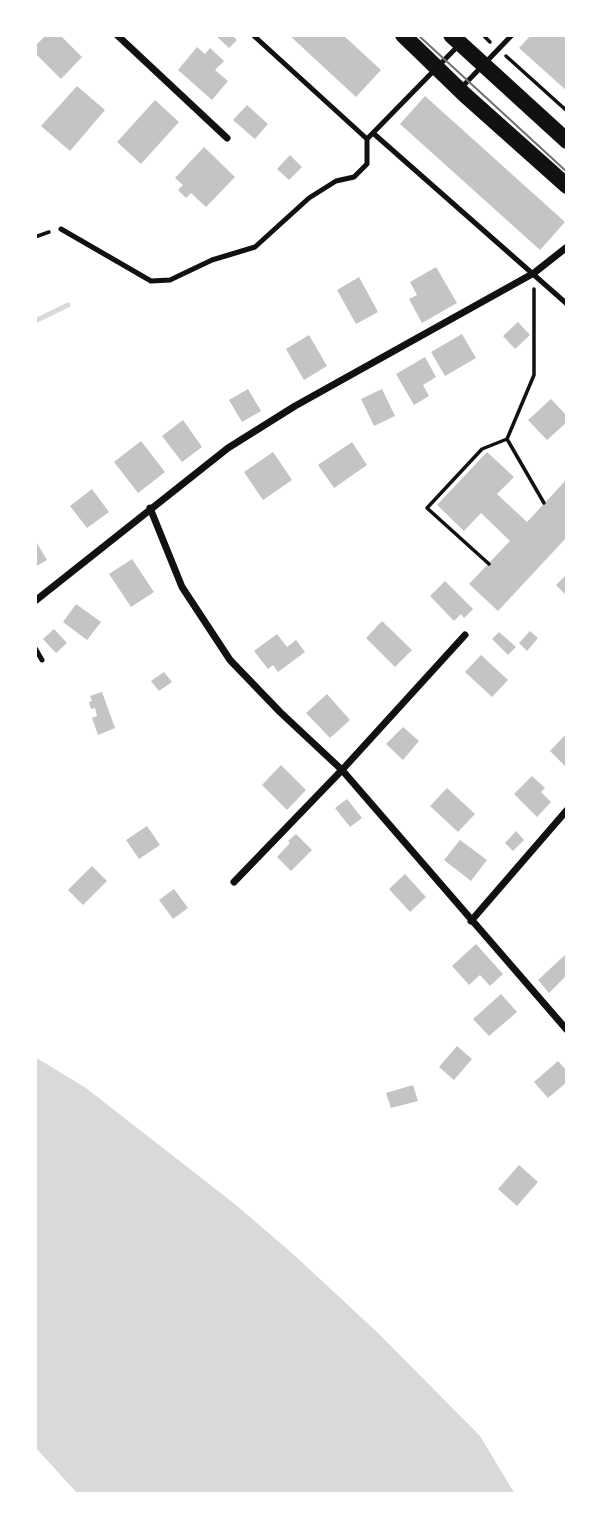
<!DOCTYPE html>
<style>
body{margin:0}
#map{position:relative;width:602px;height:1529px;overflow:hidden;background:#fff;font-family:Lato,sans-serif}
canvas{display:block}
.frame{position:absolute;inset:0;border:37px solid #fff;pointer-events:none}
</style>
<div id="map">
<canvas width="602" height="1529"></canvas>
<div class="frame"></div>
</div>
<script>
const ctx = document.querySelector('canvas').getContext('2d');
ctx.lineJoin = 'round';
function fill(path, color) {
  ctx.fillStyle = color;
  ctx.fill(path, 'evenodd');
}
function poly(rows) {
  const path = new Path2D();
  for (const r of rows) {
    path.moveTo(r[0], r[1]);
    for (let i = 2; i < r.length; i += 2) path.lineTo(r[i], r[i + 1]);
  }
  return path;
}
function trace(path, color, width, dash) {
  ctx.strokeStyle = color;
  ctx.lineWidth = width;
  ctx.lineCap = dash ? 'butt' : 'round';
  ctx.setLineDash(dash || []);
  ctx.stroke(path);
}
fill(poly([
 [35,1057,86,1088,236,1205,293,1254,378,1333,480,1436,515,1494,78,1494,35,1447]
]), '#d9d9d9');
trace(poly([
 [35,321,68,305]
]), '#d9d9d9', 5);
fill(poly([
 [46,35,60,35,82,57,61,79,35,53,35,46],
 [215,35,232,35,237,40,229,48],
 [289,35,343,35,381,70,356,97],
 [531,35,564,35,567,37,567,91,519,48],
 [197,47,205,54,210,48,224,61,215,70,228,81,212,100,178,70],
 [77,86,105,110,70,151,41,126],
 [425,96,565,222,540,250,400,124],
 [155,100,179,122,141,164,117,142],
 [247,105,268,124,255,139,233,120],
 [204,147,235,177,206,207,191,193,186,198,178,190,183,185,175,178],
 [290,155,302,167,289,180,277,169],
 [436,267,457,303,422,323,409,299,417,295,410,282],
 [359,277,378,312,356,324,337,290],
 [518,322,530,335,515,349,503,336],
 [462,334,476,358,445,376,431,352],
 [309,335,327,366,304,380,286,349],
 [425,357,436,377,423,385,429,396,414,405,396,374],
 [248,389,261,411,242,422,229,400],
 [382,389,395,416,374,426,361,399],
 [551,399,567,416,567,422,547,440,528,420],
 [183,420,202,447,182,462,162,436],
 [141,441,165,472,138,493,114,462],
 [352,442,367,465,334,488,318,465],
 [273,452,292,480,263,500,244,472],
 [487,452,514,477,497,494,527,522,567,479,567,537,498,611,469,584,510,541,481,513,464,531,437,505],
 [92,489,109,512,87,528,70,506],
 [35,540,47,560,35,567],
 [132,559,154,592,131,607,109,574],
 [567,574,567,596,556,585],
 [445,581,473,609,464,618,461,614,454,621,430,596],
 [76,604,101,622,87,640,63,622],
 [382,621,412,650,395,667,366,638],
 [54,629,67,643,56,653,43,639],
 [530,631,538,638,527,651,519,643],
 [499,632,516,647,508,655,492,639],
 [277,634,287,647,296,640,305,652,278,672,273,665,268,669,254,651],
 [481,655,508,680,492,697,465,672],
 [164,672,172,682,159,691,151,681],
 [102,692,115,728,98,735,92,718,97,716,95,708,91,709,89,702,92,701,90,696],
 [327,694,350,720,330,738,306,713],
 [403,727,419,741,403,760,386,744],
 [564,736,567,738,567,768,550,751],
 [281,765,306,790,287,810,262,785],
 [532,776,545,788,541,792,551,802,537,817,514,794],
 [447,788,475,814,458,832,430,806],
 [347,799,362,818,350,827,335,808],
 [147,826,160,845,139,859,126,840],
 [516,831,524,840,513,851,505,843],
 [296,834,312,850,291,871,277,857,290,843,288,841],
 [460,840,487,860,471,881,444,860],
 [92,866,107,881,83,905,68,890],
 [405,874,426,897,410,912,389,889],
 [174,889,188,908,173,919,159,900],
 [476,944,503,974,490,986,480,975,469,985,452,966],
 [565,955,567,958,567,975,549,993,538,980],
 [501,994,517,1012,489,1036,473,1019],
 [457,1046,472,1059,454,1080,439,1067],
 [558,1061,567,1071,567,1082,548,1098,534,1082],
 [413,1085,418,1101,391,1108,386,1093],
 [519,1165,538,1182,517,1206,498,1189]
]), '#c4c4c4');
trace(poly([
 [483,35,490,42],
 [506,56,567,111],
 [35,237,49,232],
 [534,289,534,375,507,439,544,503],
 [489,564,427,508,482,449,507,439]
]), '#111', 3.5);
trace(poly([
 [253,35,367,139],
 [462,87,512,35],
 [373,133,567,304],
 [61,229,151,281,170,280,212,260,255,247,309,198,336,181,354,177,367,164,367,139,458,46],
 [35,648,42,660]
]), '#111', 5);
trace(poly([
 [117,35,227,138],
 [150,508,182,587,230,660,280,712,342,770,567,1030],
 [35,601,228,448,295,406,534,273,567,247],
 [234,882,342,770,465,635],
 [471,921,567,810]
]), '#111', 7);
trace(poly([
 [403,35,465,95,567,186],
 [451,35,567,141]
]), '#111', 16);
trace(poly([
 [418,35,567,172]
]), '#707070', 2);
</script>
